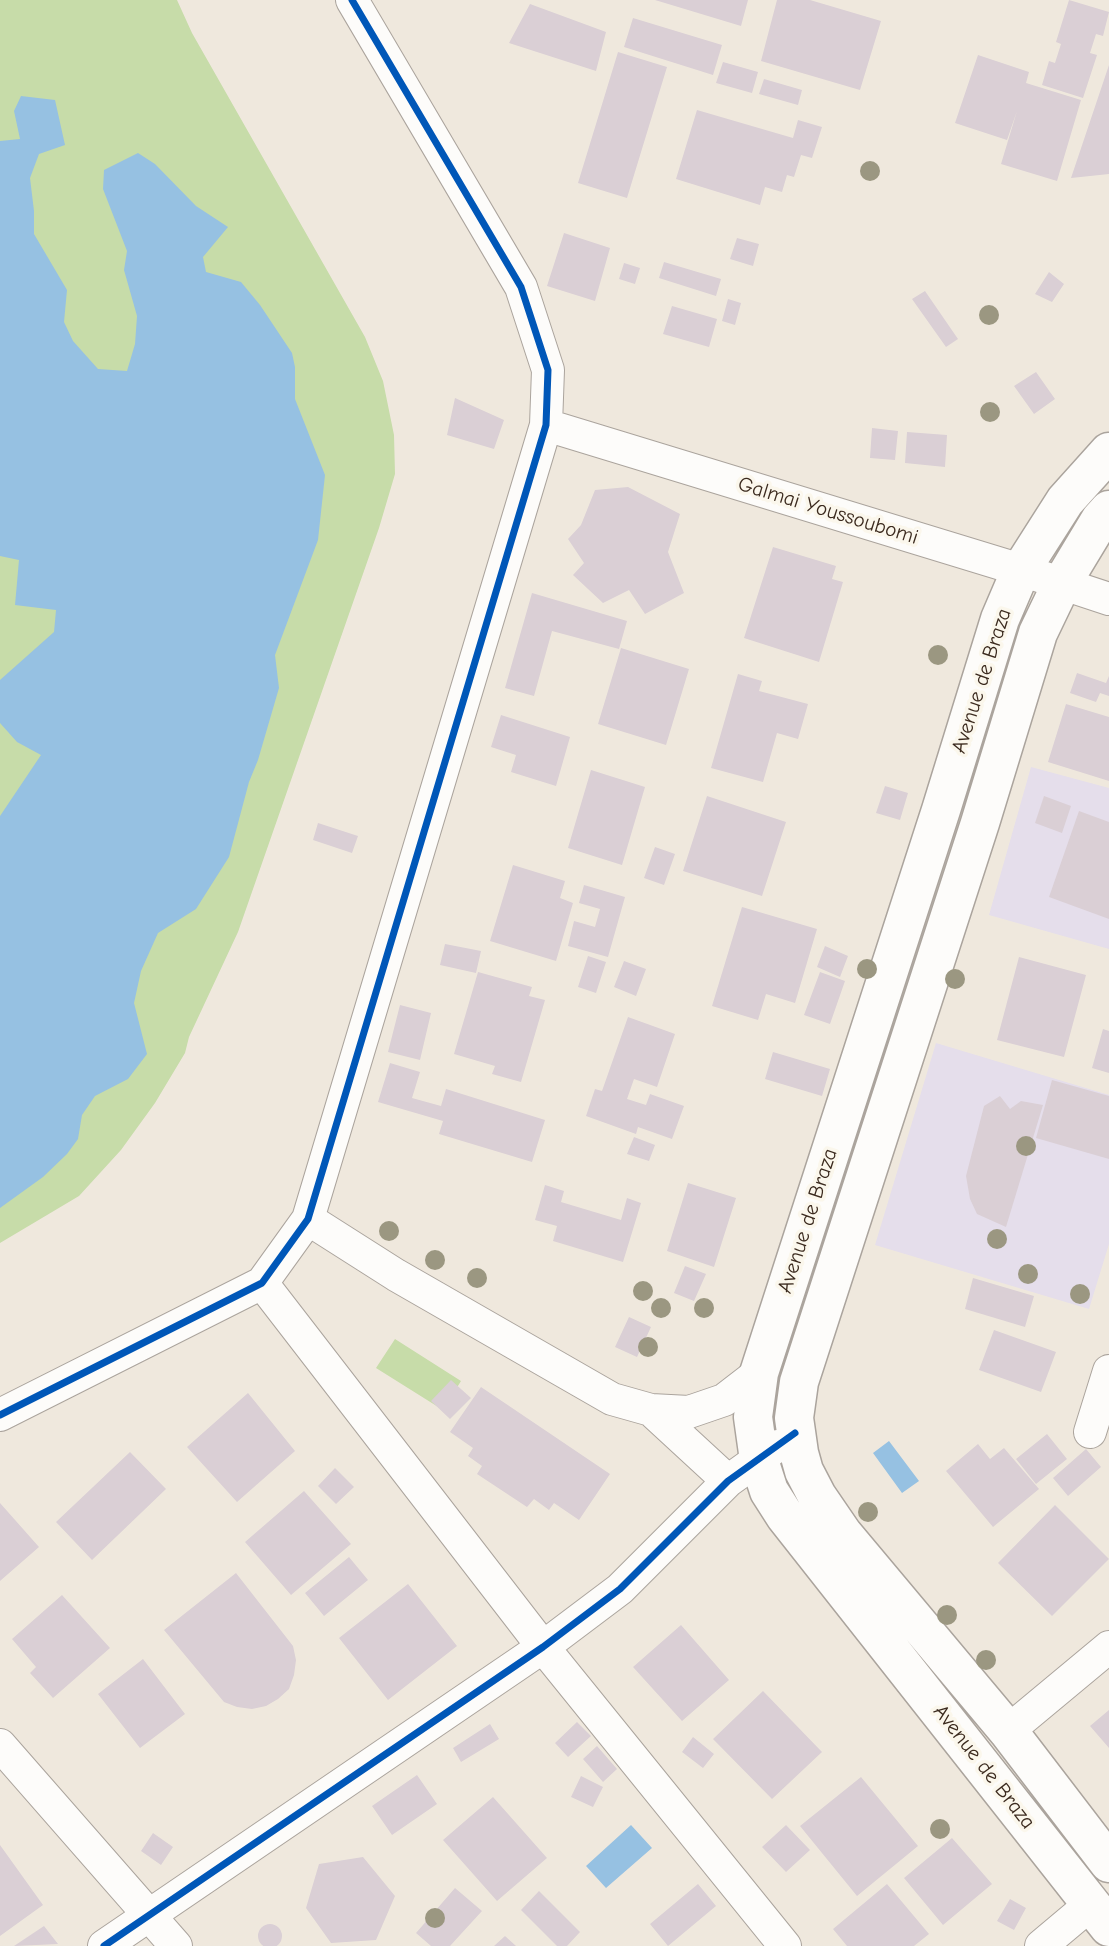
<!DOCTYPE html>
<style>
body{margin:0}
canvas{display:block;background:#efe8dd}
</style>
<canvas width="1109" height="1946"></canvas>
<script>
const ctx = document.querySelector('canvas').getContext('2d');
ctx.lineJoin = 'round';
function fill(path, color) {
  ctx.fillStyle = color;
  ctx.fill(path, 'evenodd');
}
function poly(rows) {
  const path = new Path2D();
  for (const r of rows) {
    if (r.length === 3) {
      path.moveTo(r[0] + r[2], r[1]);
      path.arc(r[0], r[1], r[2], 0, 2 * Math.PI);
      continue;
    }
    path.moveTo(r[0], r[1]);
    for (let i = 2; i < r.length; i += 2) path.lineTo(r[i], r[i + 1]);
  }
  return path;
}
function trace(path, color, width, dash) {
  ctx.strokeStyle = color;
  ctx.lineWidth = width;
  ctx.lineCap = dash ? 'butt' : 'round';
  ctx.setLineDash(dash || []);
  ctx.stroke(path);
}
function drawText(font, color, halo, rows, align = 'center') {
  ctx.font = font + ' "Comic Neue",sans-serif';
  ctx.lineWidth = 7;
  ctx.setLineDash([]);
  ctx.textBaseline = 'middle';
  ctx.strokeStyle = halo;
  ctx.fillStyle = color;
  for (const [text, x, y, turn = 0] of rows) {
    ctx.save();
    ctx.translate(x, y);
    ctx.rotate((+turn || 0) * Math.PI / 180);
    ctx.textAlign = isNaN(turn) ? turn : align;
    if (halo) ctx.strokeText(text, 0, 0);
    ctx.fillText(text, 0, 0);
    ctx.restore();
  }
}
fill(poly([
 [1031,767,1109,788,1109,949,989,915],
 [936,1043,1109,1095,1109,1244,1089,1309,875,1245]
]), '#e5deeb');
fill(poly([
 [0,0,177,0,192,33,365,337,383,381,394,435,395,474,379,528,238,932,189,1037,185,1053,155,1103,121,1150,79,1196,0,1243],
 [395,1339,461,1381,443,1410,376,1368]
]), '#c7dca9');
fill(poly([
 [21,96,55,100,65,145,39,154,30,178,34,211,34,234,67,290,64,322,73,341,98,369,127,371,135,344,137,316,124,270,127,251,103,189,104,170,138,153,155,164,196,206,228,227,203,257,206,272,241,282,260,305,292,353,295,367,295,399,325,475,318,540,275,655,279,688,258,760,249,782,229,857,196,909,158,933,141,971,134,1003,147,1054,128,1079,95,1096,82,1115,78,1139,67,1154,43,1177,0,1208,0,816,41,755,17,742,0,723,0,680,54,632,56,610,15,605,19,560,0,556,0,141,20,139,14,111],
 [889,1441,919,1481,902,1493,873,1453],
 [631,1825,652,1848,606,1888,586,1866]
]), '#96c1e2');
fill(poly([
 [655,0,748,0,741,26],
 [777,0,810,0,881,21,860,90,761,61],
 [1069,0,1109,12,1103,36,1096,34,1090,53,1097,55,1083,98,1042,85,1049,61,1055,63,1061,44,1056,42],
 [530,4,606,32,596,71,509,43],
 [633,18,722,45,713,75,624,47],
 [618,52,667,67,627,198,578,183],
 [978,55,1029,72,1026,83,1081,100,1057,181,1001,164,1017,111,1007,140,955,123],
 [723,62,758,72,752,93,716,83],
 [1109,65,1109,174,1071,178],
 [764,79,802,90,798,105,759,94],
 [697,110,793,138,798,120,822,127,812,158,801,155,794,177,787,175,782,192,765,187,760,205,676,179],
 [564,233,610,248,595,301,547,286],
 [737,238,759,244,753,266,730,259],
 [664,262,721,279,716,296,659,278],
 [624,263,640,268,635,284,619,279],
 [1049,272,1064,284,1052,302,1035,294],
 [925,291,958,339,946,347,912,299],
 [728,299,741,303,735,325,722,321],
 [672,306,717,319,709,347,663,334],
 [1036,372,1055,399,1034,414,1014,386],
 [455,398,504,420,494,449,447,435],
 [872,428,898,431,895,460,870,458],
 [907,432,947,435,945,467,905,463],
 [628,487,680,514,668,552,684,593,645,614,629,590,603,603,573,575,584,563,568,539,581,525,595,490],
 [773,547,836,566,832,579,843,582,819,662,744,638],
 [532,593,627,621,619,649,552,631,534,696,505,688],
 [621,648,689,669,666,745,598,724],
 [1077,673,1106,683,1109,676,1109,696,1100,693,1096,702,1070,693],
 [738,674,762,681,759,691,808,704,798,739,777,733,763,782,711,768],
 [1066,704,1109,717,1109,781,1048,762],
 [501,715,570,737,556,786,511,772,516,755,491,747],
 [591,770,645,787,622,865,568,848],
 [885,786,908,793,900,820,876,813],
 [707,796,786,822,762,896,683,871],
 [1044,796,1071,806,1062,833,1035,823],
 [1079,811,1109,822,1109,919,1049,897],
 [318,823,358,836,352,853,313,840],
 [655,847,675,854,664,885,644,878],
 [513,865,565,881,560,898,573,903,556,961,490,941],
 [584,885,625,897,608,957,568,946,574,921,595,927,600,909,579,903],
 [742,907,817,929,795,1003,766,994,758,1020,712,1006],
 [445,944,481,951,476,973,440,965],
 [825,946,848,956,840,977,817,967],
 [588,956,606,962,596,993,578,987],
 [1019,957,1086,975,1064,1057,997,1040],
 [624,961,646,969,636,996,614,987],
 [478,972,532,987,529,996,545,1000,521,1082,492,1074,495,1066,454,1054],
 [820,972,845,981,830,1024,804,1015],
 [400,1005,431,1013,420,1060,388,1052],
 [628,1017,675,1034,657,1087,634,1079,627,1099,646,1105,650,1094,684,1106,672,1139,638,1127,636,1134,586,1116,595,1089,602,1091],
 [1103,1029,1109,1031,1109,1073,1092,1068],
 [773,1052,830,1069,822,1096,765,1079],
 [390,1063,420,1072,412,1098,441,1106,446,1089,545,1120,532,1162,439,1134,443,1121,378,1102],
 [1052,1080,1109,1096,1109,1159,1036,1138],
 [1000,1096,1010,1109,1021,1101,1043,1105,1006,1227,977,1214,970,1199,966,1176,984,1106],
 [634,1137,655,1145,649,1161,627,1154],
 [688,1183,736,1198,714,1267,667,1251],
 [545,1185,564,1191,561,1202,621,1220,627,1198,641,1203,623,1262,553,1241,557,1226,535,1220],
 [685,1266,706,1274,694,1301,674,1293],
 [973,1278,1034,1296,1025,1327,965,1309],
 [629,1317,651,1327,637,1357,615,1347],
 [994,1330,1056,1352,1041,1392,979,1370],
 [451,1380,471,1398,450,1419,431,1401],
 [481,1387,610,1474,579,1520,554,1503,549,1510,534,1499,527,1507,477,1474,482,1466,468,1456,473,1448,450,1432],
 [248,1393,295,1451,237,1502,187,1447],
 [1047,1434,1067,1459,1036,1484,1016,1459],
 [978,1444,990,1459,1004,1448,1039,1489,993,1527,946,1471],
 [1086,1449,1101,1467,1068,1496,1053,1478],
 [130,1452,166,1489,92,1560,56,1522],
 [335,1468,354,1487,336,1504,318,1486],
 [304,1491,351,1544,291,1595,245,1542],
 [0,1503,39,1547,0,1581],
 [1055,1505,1109,1559,1052,1616,998,1563],
 [349,1557,368,1580,324,1616,305,1593],
 [236,1573,293,1646,296,1660,294,1675,289,1689,278,1699,266,1706,252,1709,237,1707,224,1702,164,1630],
 [408,1584,457,1646,388,1700,339,1638],
 [62,1595,110,1648,53,1698,30,1673,36,1667,12,1639],
 [681,1625,729,1680,682,1721,633,1667],
 [143,1659,185,1714,140,1748,98,1694],
 [763,1691,822,1752,772,1799,713,1739],
 [1109,1710,1109,1748,1090,1726],
 [577,1722,591,1736,568,1757,555,1743],
 [490,1724,499,1739,461,1762,453,1748],
 [693,1737,714,1754,703,1768,682,1752],
 [597,1746,617,1769,603,1782,583,1759],
 [417,1775,437,1804,392,1835,372,1806],
 [581,1776,603,1787,593,1807,571,1797],
 [861,1777,918,1846,857,1896,800,1826],
 [493,1797,547,1858,497,1901,443,1840],
 [786,1825,810,1850,786,1872,762,1847],
 [153,1833,173,1847,161,1865,141,1851],
 [952,1838,992,1884,943,1925,904,1878],
 [0,1845,43,1905,0,1936],
 [363,1857,395,1896,376,1940,331,1943,306,1908,319,1864],
 [698,1884,716,1906,668,1946,650,1924],
 [887,1884,929,1934,914,1946,847,1946,833,1929],
 [455,1888,482,1911,450,1946,431,1946,416,1933],
 [539,1891,580,1932,567,1946,557,1946,521,1910],
 [1010,1899,1026,1908,1014,1930,997,1921],
 [270,1936,12],
 [44,1926,58,1944,14,1946],
 [505,1936,516,1946,494,1946]
]), '#dacfd5');
const minor = poly([
 [546,425,1021,570,1109,599],
 [308,1219,396,1275,612,1399,651,1410,689,1412,724,1400,759,1373],
 [262,1283,543,1647,785,1946],
 [651,1410,728,1481],
 [0,1415,262,1283,308,1219,546,425,548,370,521,287,352,0],
 [1090,1432,1109,1371],
 [1008,1731,1109,1647],
 [0,1745,176,1946],
 [104,1946,543,1647,620,1589,728,1481,777,1446],
 [1041,1946,1091,1904]
]);
const secondary = poly([
 [1109,452,1065,501,1021,570,1000,619,941,810,759,1373,753,1417,759,1460,769,1491,785,1516,1109,1927],
 [1109,510,1100,520,1062,583,1038,633,980,823,799,1382,794,1418,799,1453,804,1471,817,1496,843,1534,1008,1731,1109,1863]
]);
trace(minor, '#aba49d', 34);
trace(secondary, '#aba49d', 41);
trace(minor, '#fdfcfa', 32);
trace(secondary, '#fdfcfa', 38);
trace(poly([
 [0,1415,262,1283,308,1219,546,425,548,370,521,287,352,0],
 [104,1946,543,1647,620,1589,728,1481,795,1433]
]), '#0057b8', 7);
ctx.fillStyle = '#9b9781';
for (const [x, y] of [
 [870,171],
 [989,315],
 [990,412],
 [938,655],
 [867,969],
 [955,979],
 [1026,1146],
 [389,1231],
 [997,1239],
 [435,1260],
 [1028,1274],
 [477,1278],
 [643,1291],
 [1080,1294],
 [661,1308],
 [704,1308],
 [648,1347],
 [868,1512],
 [947,1615],
 [986,1660],
 [940,1829],
 [435,1918]
]) {
  ctx.beginPath();
  ctx.arc(x, y, 10, 0, 2 * Math.PI);
  ctx.fill();
}
drawText('21px', '#3b2a1e', '#fbf7ec', [
 ["Galmai Youssoubomi",828,511,17],
 ["Avenue de Braza",982,681,-72],
 ["Avenue de Braza",808,1221,-72],
 ["Avenue de Braza",984,1767,52]
]);
</script>
